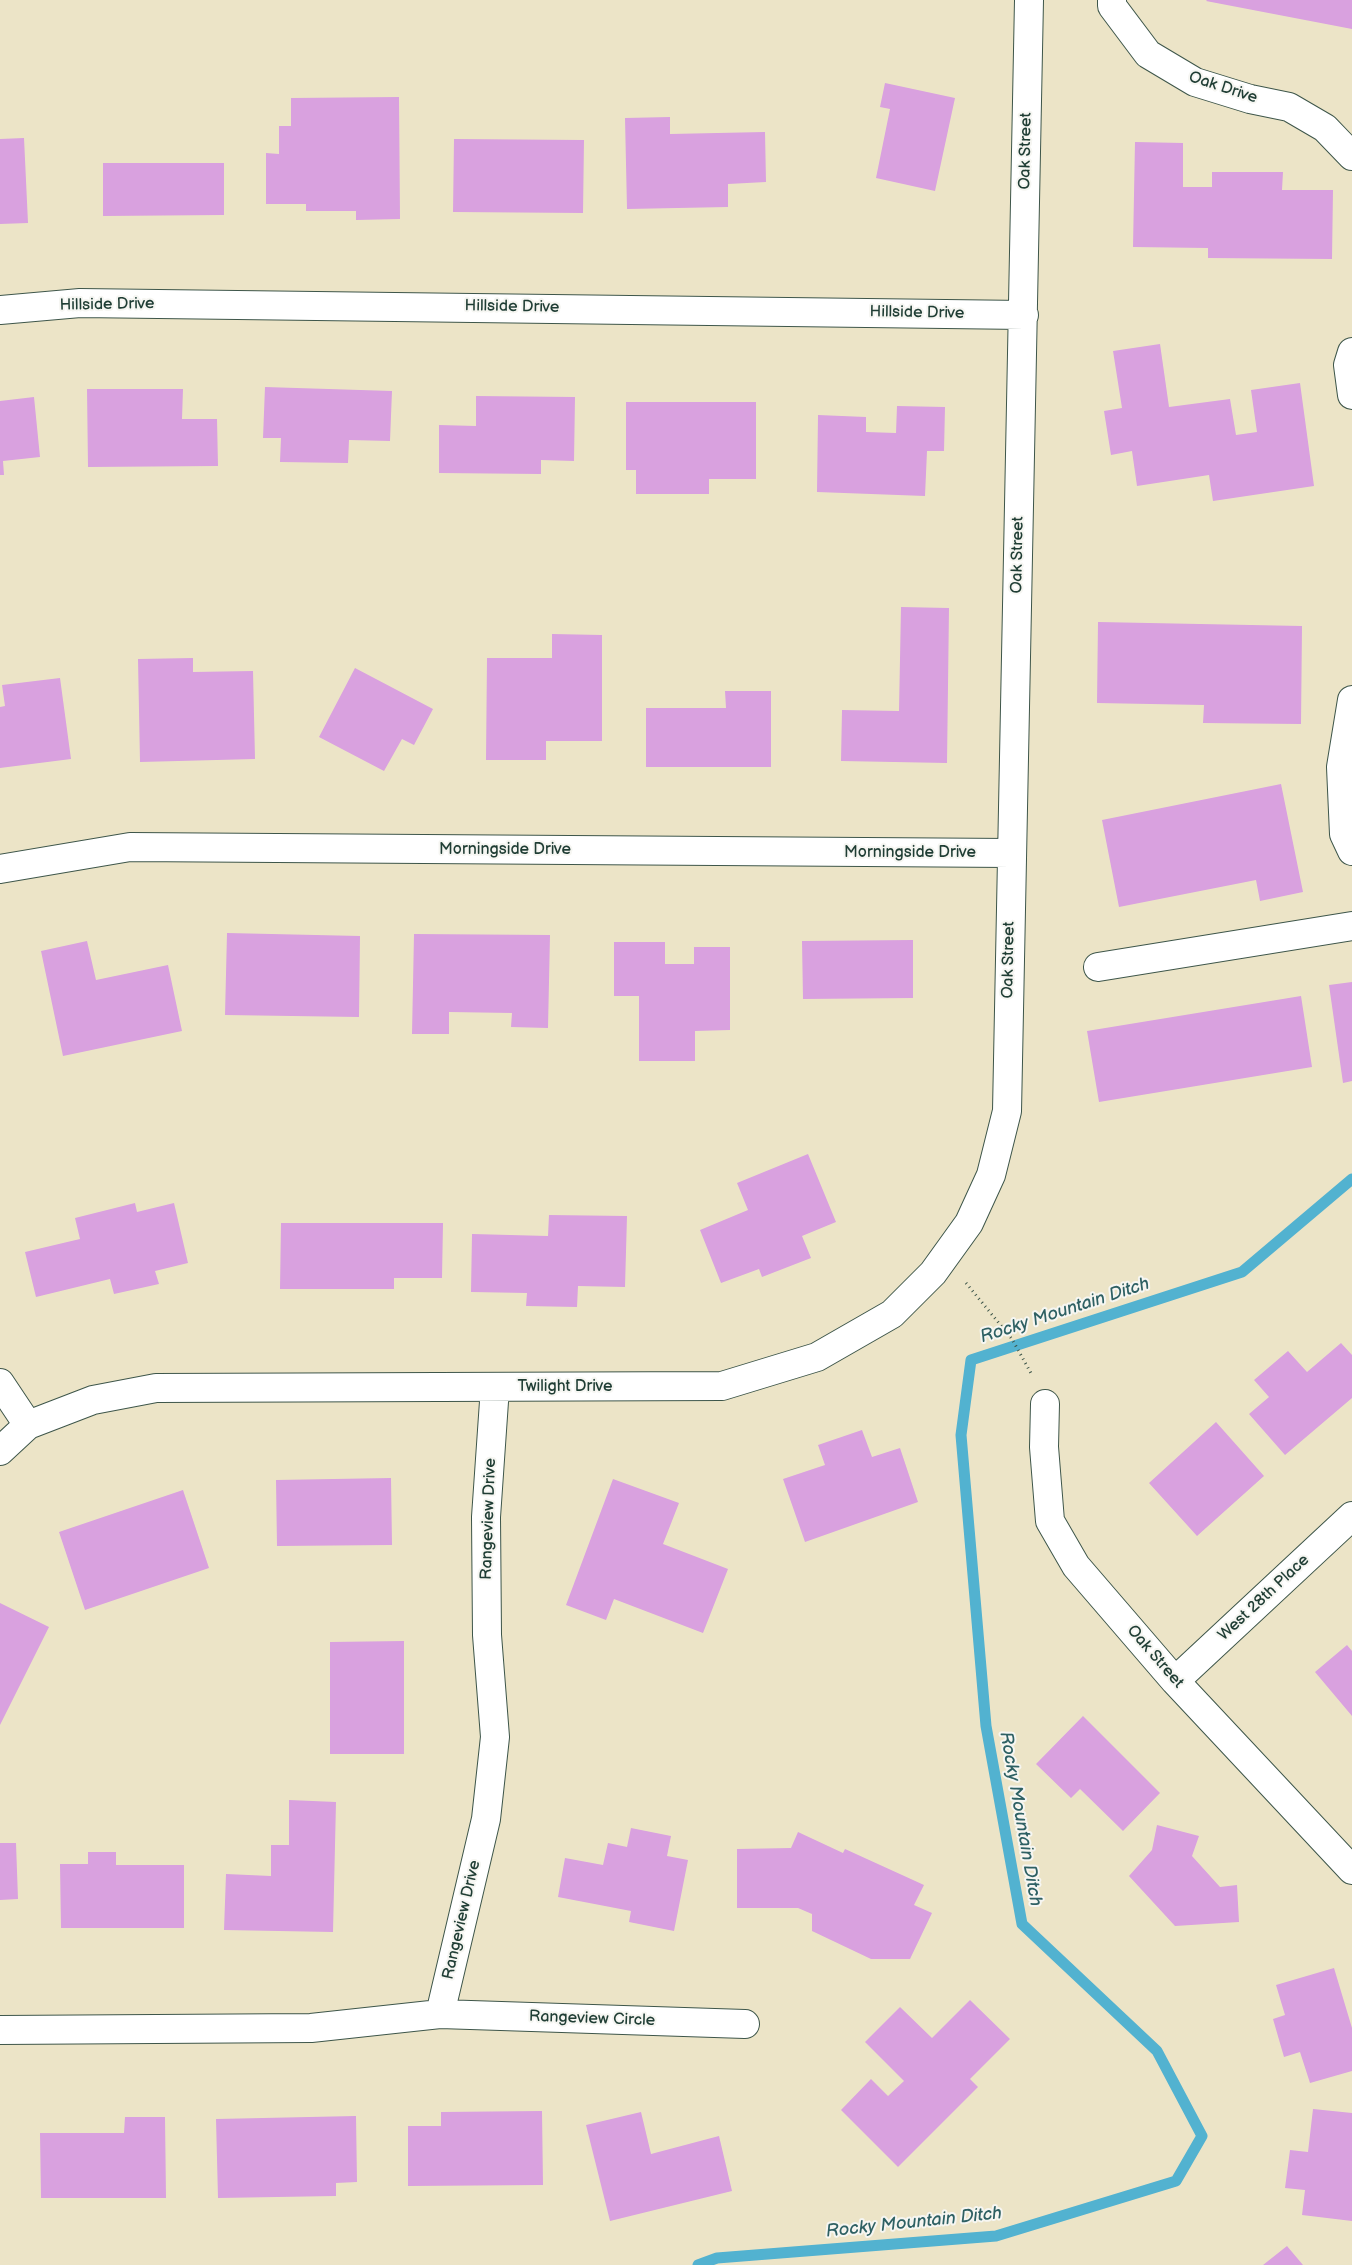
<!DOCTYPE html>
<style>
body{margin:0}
canvas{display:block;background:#ece4c7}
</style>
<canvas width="1352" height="2265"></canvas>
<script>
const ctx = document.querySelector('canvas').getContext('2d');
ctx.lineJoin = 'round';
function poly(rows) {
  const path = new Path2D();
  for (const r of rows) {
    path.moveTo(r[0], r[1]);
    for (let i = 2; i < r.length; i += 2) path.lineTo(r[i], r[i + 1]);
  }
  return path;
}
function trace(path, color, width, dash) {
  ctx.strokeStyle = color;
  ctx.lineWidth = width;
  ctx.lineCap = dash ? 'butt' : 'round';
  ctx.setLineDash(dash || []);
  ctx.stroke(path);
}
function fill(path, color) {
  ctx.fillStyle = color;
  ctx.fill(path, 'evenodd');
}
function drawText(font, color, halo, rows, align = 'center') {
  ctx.font = font + ' "Balsamiq Sans",sans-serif';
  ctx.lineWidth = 4;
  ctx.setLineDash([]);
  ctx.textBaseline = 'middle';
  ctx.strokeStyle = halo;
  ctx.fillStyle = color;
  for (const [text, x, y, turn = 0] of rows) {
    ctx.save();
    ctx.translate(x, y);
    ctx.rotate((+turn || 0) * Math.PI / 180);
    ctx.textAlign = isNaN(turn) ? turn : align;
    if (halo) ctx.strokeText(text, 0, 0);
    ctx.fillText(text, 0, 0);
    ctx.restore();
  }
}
trace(poly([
 [698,2265,717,2258,996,2236,1176,2181,1202,2136,1157,2051,1022,1924,986,1726,961,1435,971,1360,1242,1272,1352,1179]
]), '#52b2d0', 11);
fill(poly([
 [1207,0,1352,0,1352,29,1206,1],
 [885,83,955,98,935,191,876,178,890,109,880,107],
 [399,97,400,219,356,220,356,211,306,211,306,204,266,204,266,153,279,154,279,126,291,126,291,98],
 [670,117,670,134,765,132,766,182,728,184,728,207,627,209,625,118],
 [24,138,28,223,0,224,0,139],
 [454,139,584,140,583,213,453,212],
 [1135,142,1183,143,1183,187,1212,187,1212,172,1283,172,1282,190,1333,190,1332,259,1208,258,1208,248,1133,247],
 [103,163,224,163,224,215,103,216],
 [1160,344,1169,407,1230,399,1236,435,1257,432,1251,390,1300,383,1314,486,1213,501,1209,475,1137,486,1132,451,1111,455,1104,411,1122,408,1113,351],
 [265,387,392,391,390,441,349,440,348,463,280,462,281,438,263,438],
 [87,389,183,389,182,419,217,419,218,466,88,467],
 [476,396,575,397,574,461,541,460,541,474,439,473,439,425,476,426],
 [34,397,40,457,3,461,4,475,0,475,0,401],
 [626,402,756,402,756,479,709,479,709,494,636,494,636,470,626,470],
 [897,406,945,407,944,451,927,451,925,496,817,492,818,415,866,417,866,432,896,433],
 [901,607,949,608,947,763,841,761,842,710,899,711],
 [1098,622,1302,626,1301,724,1203,723,1204,705,1097,703],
 [552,634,602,635,602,741,546,741,546,760,486,760,487,658,552,658],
 [193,658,193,672,253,671,255,759,140,762,138,659],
 [355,668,433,709,414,745,402,739,384,771,319,737],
 [60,678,71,759,0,768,0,707,5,706,2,685],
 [725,691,771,691,771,767,646,767,646,708,726,708],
 [1281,784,1303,892,1260,901,1256,880,1119,907,1102,820],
 [227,933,360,936,359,1017,225,1015],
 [414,934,550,935,548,1028,511,1027,512,1013,449,1012,449,1034,412,1034],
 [913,940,913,998,803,999,802,941],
 [87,941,96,980,168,965,182,1031,63,1056,41,951],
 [614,942,665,942,665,964,694,964,694,947,730,947,730,1030,695,1031,695,1061,639,1061,639,996,614,996],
 [1352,982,1352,1081,1343,1083,1329,985],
 [1301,996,1312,1067,1099,1102,1087,1031],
 [808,1154,836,1222,802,1236,811,1258,762,1277,759,1269,721,1283,700,1230,748,1210,737,1183],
 [135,1203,137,1212,174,1203,188,1263,155,1271,159,1284,114,1294,110,1279,36,1297,25,1252,80,1239,75,1218],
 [549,1215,627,1216,625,1287,578,1286,577,1307,526,1306,527,1293,471,1292,472,1234,548,1236],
 [281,1223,443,1223,442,1278,394,1278,394,1289,280,1289],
 [1341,1343,1352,1355,1352,1398,1285,1455,1249,1414,1269,1397,1254,1380,1288,1351,1307,1372],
 [1216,1422,1264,1476,1197,1536,1149,1483],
 [862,1430,872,1457,900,1448,918,1502,805,1542,783,1479,825,1465,818,1445],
 [391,1478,392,1545,277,1546,276,1480],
 [613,1479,679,1503,663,1544,728,1569,703,1633,614,1599,606,1620,566,1605],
 [183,1490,209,1568,85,1610,59,1532],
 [0,1603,49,1627,0,1725],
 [404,1641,404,1754,330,1754,330,1642],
 [1347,1645,1352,1651,1352,1716,1315,1672],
 [1083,1716,1160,1793,1123,1831,1080,1789,1071,1798,1036,1764],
 [289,1800,336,1802,333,1932,224,1930,226,1874,271,1876,271,1845,289,1845],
 [1157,1825,1199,1836,1192,1856,1220,1887,1237,1885,1239,1922,1175,1926,1129,1876,1152,1850],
 [631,1828,671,1836,667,1856,688,1860,674,1931,629,1922,631,1911,558,1897,565,1858,603,1865,608,1843,627,1847],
 [798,1832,843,1853,845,1849,924,1885,914,1905,932,1913,910,1959,871,1959,812,1931,812,1914,798,1908,737,1908,737,1849,791,1848],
 [0,1843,16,1843,18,1899,0,1900],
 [88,1852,116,1852,116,1865,184,1865,184,1928,61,1928,60,1864,88,1864],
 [1334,1968,1352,2028,1352,2071,1310,2083,1300,2052,1284,2057,1273,2019,1285,2015,1276,1985],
 [970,2000,1010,2039,970,2079,978,2087,898,2167,841,2110,871,2079,888,2096,904,2081,865,2042,900,2007,932,2038],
 [1313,2109,1352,2113,1352,2221,1302,2215,1305,2190,1285,2188,1290,2150,1308,2152],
 [542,2111,543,2185,408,2186,408,2126,441,2126,441,2112],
 [641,2112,651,2154,719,2136,732,2191,610,2221,586,2125],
 [356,2116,357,2182,336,2183,336,2196,218,2198,216,2119],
 [125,2117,165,2117,166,2198,41,2198,40,2133,124,2133],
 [1287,2246,1303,2265,1263,2265]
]), '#d9a1df');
const minor = poly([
 [1112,0,1112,6,1148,54,1195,82,1250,99,1289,107,1325,128,1352,156],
 [0,310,80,303,1024,315],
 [1352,352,1348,365,1352,395],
 [1352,700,1341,767,1344,834,1352,851],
 [0,869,130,847,1011,853],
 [1098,967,1352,926],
 [0,1383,28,1425],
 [1045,1404,1044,1447,1050,1521,1076,1566,1175,1681,1352,1870],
 [0,1451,28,1425,93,1400,156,1388,722,1386,817,1357,892,1314,933,1273,969,1223,991,1175,1007,1111,1029,0],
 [1175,1681,1352,1516],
 [440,2014,486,1819,495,1737,487,1635,486,1517,495,1387],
 [0,2030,311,2028,440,2014,745,2024]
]);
trace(minor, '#3e564a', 30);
trace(poly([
 [966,1283,1012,1339,1032,1375]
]), '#3e564a', 3, [1, 4]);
trace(minor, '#fff', 28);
drawText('16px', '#1f3d34', '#f6f6f2', [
 ["Oak Drive",1223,88,18],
 ["Oak Street",1026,151,-89],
 ["Hillside Drive",107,305,-1],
 ["Hillside Drive",512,307,1],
 ["Hillside Drive",917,313,1],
 ["Oak Street",1018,555,-89],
 ["Morningside Drive",505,850],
 ["Morningside Drive",910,853],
 ["Oak Street",1009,960,-89],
 ["Twilight Drive",565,1387],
 ["Rangeview Drive",489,1519,-88],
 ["West 28th Place",1264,1598,-43],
 ["Oak Street",1155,1657,49],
 ["Rangeview Drive",462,1920,-77],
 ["Rangeview Circle",592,2019,2]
]);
drawText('italic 18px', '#2e6063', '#f6f6f2', [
 ["Rocky Mountain Ditch",1065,1311,-18],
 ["Rocky Mountain Ditch",1020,1819,80],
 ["Rocky Mountain Ditch",914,2223,-6]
]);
</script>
